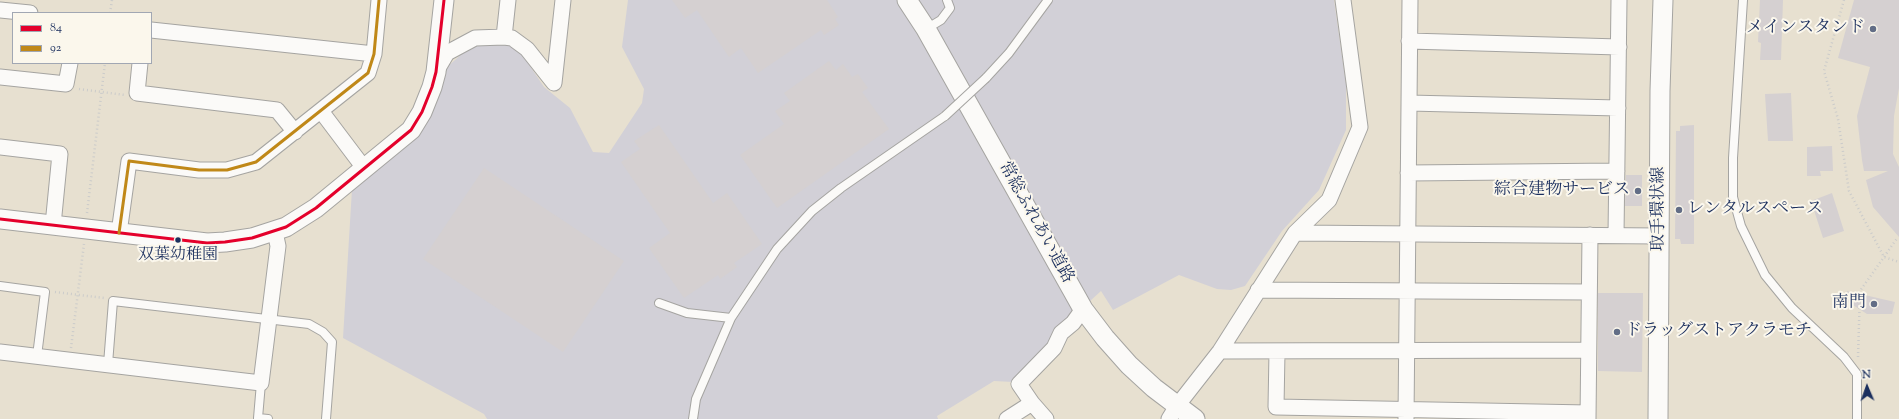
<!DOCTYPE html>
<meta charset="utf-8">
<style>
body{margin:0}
#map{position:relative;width:1899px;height:419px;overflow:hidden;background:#e7e0d0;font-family:"Sorts Mill Goudy",serif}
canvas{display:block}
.legend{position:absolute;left:12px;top:12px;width:140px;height:52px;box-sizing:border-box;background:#fbf7ec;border:1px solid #a1a7b3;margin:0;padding:5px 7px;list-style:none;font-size:12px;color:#1b2f5e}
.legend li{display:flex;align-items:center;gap:8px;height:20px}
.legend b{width:20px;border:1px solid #a1a7b3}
.north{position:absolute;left:1847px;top:367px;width:40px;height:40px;-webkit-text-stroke:3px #fbf7ec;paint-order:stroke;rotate:358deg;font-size:11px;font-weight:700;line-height:16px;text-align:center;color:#1b2f5e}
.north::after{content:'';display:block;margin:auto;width:14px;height:18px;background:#1b2f5e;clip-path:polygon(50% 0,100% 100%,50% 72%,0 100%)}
</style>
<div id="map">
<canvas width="1899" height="419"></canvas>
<ul class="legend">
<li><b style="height:5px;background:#e4002b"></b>84</li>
<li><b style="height:5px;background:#c08818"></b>92</li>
</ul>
<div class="north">N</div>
</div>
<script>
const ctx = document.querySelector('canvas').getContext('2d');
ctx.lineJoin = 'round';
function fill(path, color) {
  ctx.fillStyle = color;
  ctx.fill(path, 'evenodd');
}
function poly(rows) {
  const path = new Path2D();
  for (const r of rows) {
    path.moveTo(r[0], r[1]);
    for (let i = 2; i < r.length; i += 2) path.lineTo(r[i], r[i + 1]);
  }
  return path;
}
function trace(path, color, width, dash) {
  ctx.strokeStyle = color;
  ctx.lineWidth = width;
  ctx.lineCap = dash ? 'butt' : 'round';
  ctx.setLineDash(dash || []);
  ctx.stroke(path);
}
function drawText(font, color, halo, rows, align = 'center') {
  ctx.font = font + ' "Sorts Mill Goudy","Noto Serif JP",serif';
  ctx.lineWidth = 4;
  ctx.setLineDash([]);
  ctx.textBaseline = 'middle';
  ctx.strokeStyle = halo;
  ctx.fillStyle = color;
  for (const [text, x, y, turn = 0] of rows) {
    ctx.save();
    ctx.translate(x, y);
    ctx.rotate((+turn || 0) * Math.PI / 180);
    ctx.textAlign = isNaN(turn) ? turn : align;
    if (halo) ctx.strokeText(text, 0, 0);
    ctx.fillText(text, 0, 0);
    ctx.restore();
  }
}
fill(poly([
 [628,0,1334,0,1346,84,1346,130,1319,190,1282,231,1245,286,1231,290,1217,289,1179,275,1113,310,1101,291,1066,323,1049,347,1013,382,994,381,937,416,938,419,487,419,484,414,343,338,352,189,401,149,445,69,465,51,487,41,504,43,520,51,544,87,570,108,593,152,609,153,642,103,644,89,622,47]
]), '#d2d0d7');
fill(poly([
 [672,0,827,0,838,17,835,19,839,25,824,35,821,30,758,73,741,48,729,57,697,10,685,18],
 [1760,0,1783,0,1781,60,1760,60,1761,43,1758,42],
 [1854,0,1899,0,1899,88,1894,116,1893,154,1899,167,1899,237,1873,207,1866,180,1888,171,1864,171,1862,160,1857,116,1870,67,1838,58],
 [829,61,836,70,843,64,852,77,858,74,868,88,862,92,889,129,777,208,740,155,784,124,775,111,790,101,784,93],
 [1791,93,1793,141,1768,141,1765,94],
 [659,125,713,203,727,193,762,244,734,263,737,267,720,279,718,275,684,298,649,248,670,233,621,162,640,149,634,141],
 [1694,125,1694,244,1681,244,1680,239,1675,239,1676,131,1680,131,1680,126],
 [1832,146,1833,171,1820,171,1821,176,1807,176,1807,147],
 [484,168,624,261,563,352,423,259],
 [1626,175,1642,175,1642,206,1625,206],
 [1832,193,1844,231,1823,238,1811,201],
 [1847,291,1895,302,1892,314,1867,314,1845,300],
 [1598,293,1643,293,1642,372,1598,371]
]), '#d5d0d1');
const service = poly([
 [1743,0,1733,158,1733,197,1741,226,1765,275,1792,308,1844,357,1857,374,1857,419],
 [926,29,941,20,950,8,947,0],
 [986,78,1009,53,1048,0],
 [0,286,45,292,37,356],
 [659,303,687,313,731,318],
 [108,364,113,301,309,324,323,332,332,342,326,419],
 [261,383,258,418,268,419],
 [693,419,696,399,731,318,777,249,812,211,841,188,945,116]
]);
const minor = poly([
 [0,10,30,13],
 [151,30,374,54],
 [504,37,508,0],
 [1409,41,1619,47],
 [140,63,137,93,277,110,295,132],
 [437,70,447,53,475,38,504,37,512,38,527,49,554,83],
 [0,77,66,84,70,63],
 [554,83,563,0],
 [1409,103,1618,108],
 [321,111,364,168],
 [0,147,60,154,53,225],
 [1408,173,1617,171],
 [119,233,129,161,199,170,227,170,256,162,368,73,374,54,379,0],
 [1295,233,1659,236],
 [1616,235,1619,0],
 [1258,290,1589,292],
 [1220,351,1588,350],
 [0,352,261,383,278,246,275,232],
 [1277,352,1276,407,1588,413],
 [1007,419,1032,403],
 [1046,419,1032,403,1019,384,1054,348,1061,333,1073,323,1083,309],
 [1169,419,1177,406,1220,351,1295,233,1329,200,1360,127,1343,0],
 [1406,419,1410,0],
 [1588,419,1590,235]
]);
const tertiary = poly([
 [907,0,926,29,1083,309,1105,338,1129,365,1154,388,1195,419],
 [0,219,207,243,225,242,252,238,286,227,316,208,411,130,422,112,432,87,436,72,444,0],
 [1658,419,1660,91,1663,0]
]);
trace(service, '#a5a4a1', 10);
trace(minor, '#a5a4a1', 17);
trace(tertiary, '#a5a4a1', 21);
trace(poly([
 [1844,0,1824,71,1838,119,1849,191,1884,257,1899,262],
 [110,13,112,0],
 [79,89,125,95],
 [87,213,105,63],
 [55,292,104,298],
 [71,348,84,244],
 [1858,357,1860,291,1898,237]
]), '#cbcbca', 2.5, [1, 3]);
trace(service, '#fbfaf8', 8);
trace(minor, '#fbfaf8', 15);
trace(tertiary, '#fbfaf8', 19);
const serviceBridge = poly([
 [945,116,986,78]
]);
trace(serviceBridge, '#a5a4a1', 10, []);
trace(serviceBridge, '#fbfaf8', 8);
trace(poly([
 [0,219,207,243,225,242,252,238,286,227,316,208,411,130,422,112,432,87,436,72,444,0]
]), '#e4002b', 3);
trace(poly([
 [119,233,129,161,199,170,227,170,256,162,368,73,374,54,379,0]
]), '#c08818', 3);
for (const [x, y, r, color] of [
 [1873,29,4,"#626d86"],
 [1638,191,4,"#626d86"],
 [1679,210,4,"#626d86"],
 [178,240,3.5,"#1b2f5e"],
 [1874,304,4,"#626d86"],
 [1617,332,4,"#626d86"]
]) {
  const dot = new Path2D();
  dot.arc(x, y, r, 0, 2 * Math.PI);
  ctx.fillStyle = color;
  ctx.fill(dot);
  trace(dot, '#fbf7ec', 1.5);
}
drawText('16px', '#1b2f5e', '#fbf7ec', [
 ["双葉幼稚園",178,256]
]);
drawText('17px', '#1b2f5e', '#fbf7ec', [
 ["メインスタンド",1865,29],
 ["綜合建物サービス",1630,191],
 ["レンタルスペース",1687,210,"left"],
 ["南門",1866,304],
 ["ドラッグストアクラモチ",1625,332,"left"]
], 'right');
drawText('17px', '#1b2f5e', '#fbf7ec', [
 ["取手環状線",1660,209,-90],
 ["常総ふれあい道路",1035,223,61]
]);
</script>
